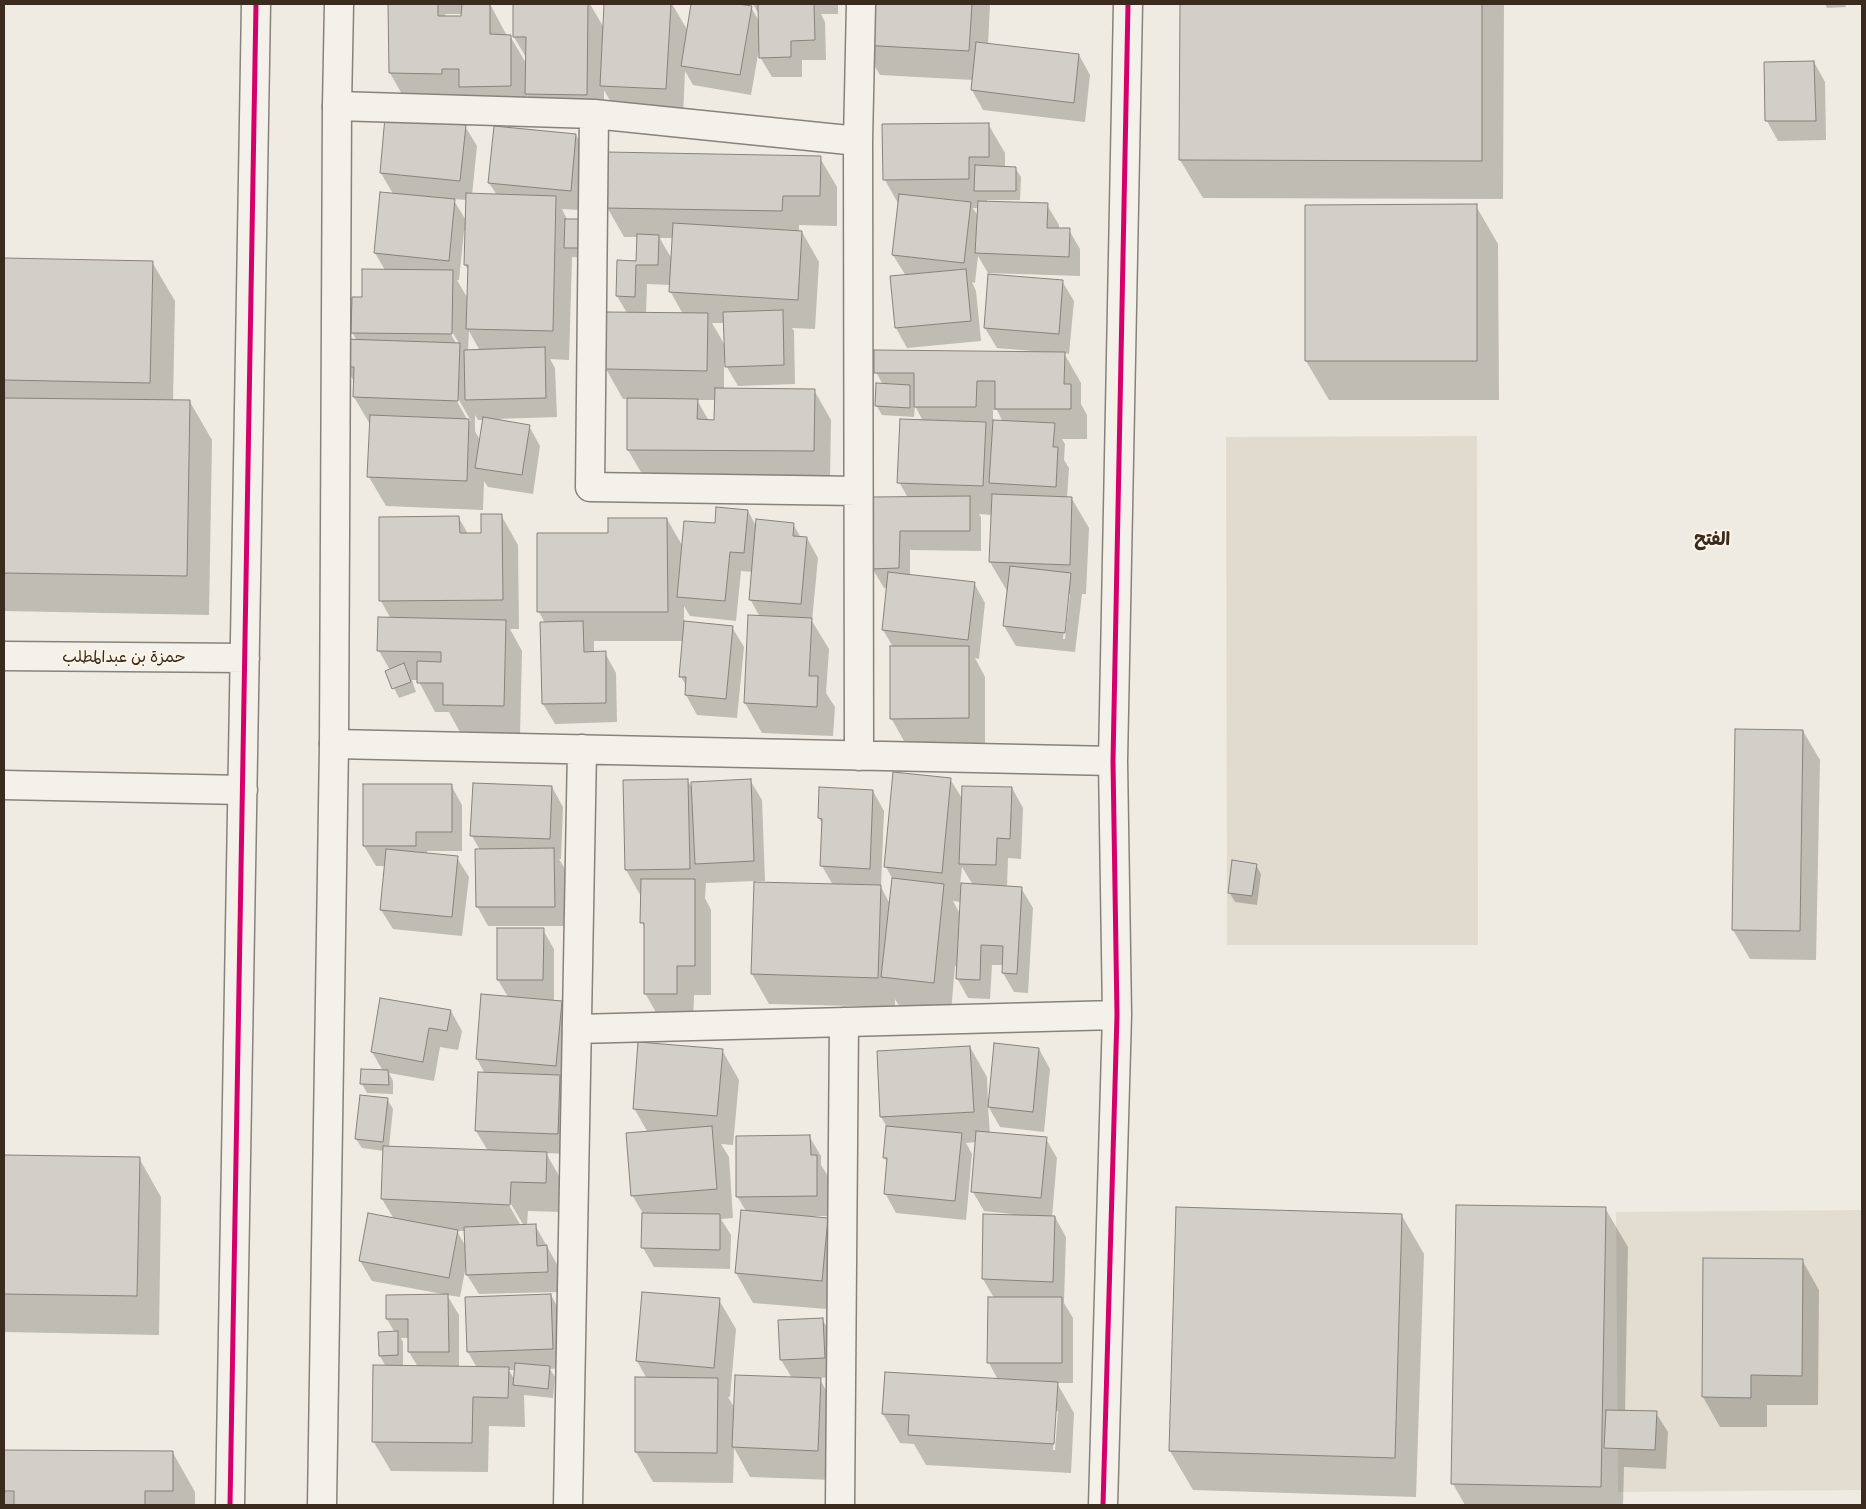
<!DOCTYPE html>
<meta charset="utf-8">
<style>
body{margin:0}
#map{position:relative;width:1866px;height:1509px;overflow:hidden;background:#efebe2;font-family:Delius,sans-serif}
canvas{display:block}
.frame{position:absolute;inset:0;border:5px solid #3b2a1e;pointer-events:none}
</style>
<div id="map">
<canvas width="1866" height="1509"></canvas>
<div class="frame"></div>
</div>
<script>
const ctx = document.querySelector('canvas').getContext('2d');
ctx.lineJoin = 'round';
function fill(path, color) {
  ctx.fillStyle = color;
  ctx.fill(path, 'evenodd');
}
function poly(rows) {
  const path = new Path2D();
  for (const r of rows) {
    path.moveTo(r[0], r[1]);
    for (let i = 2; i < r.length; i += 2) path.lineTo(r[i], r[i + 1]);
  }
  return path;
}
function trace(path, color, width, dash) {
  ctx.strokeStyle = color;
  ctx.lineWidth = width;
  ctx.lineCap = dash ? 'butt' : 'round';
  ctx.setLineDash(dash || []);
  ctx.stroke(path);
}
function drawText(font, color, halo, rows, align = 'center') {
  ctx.font = font + ' Delius,"Playpen Sans Arabic",sans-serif';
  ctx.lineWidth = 4;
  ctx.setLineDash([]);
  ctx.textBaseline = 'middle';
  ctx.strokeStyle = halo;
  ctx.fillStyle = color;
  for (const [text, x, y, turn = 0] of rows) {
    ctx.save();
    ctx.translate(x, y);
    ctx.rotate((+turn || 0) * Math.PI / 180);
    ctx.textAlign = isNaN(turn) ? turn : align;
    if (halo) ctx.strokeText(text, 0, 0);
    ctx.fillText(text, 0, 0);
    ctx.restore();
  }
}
fill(poly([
 [1862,1210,1862,1490,1618,1492,1616,1212]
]), '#e3dcd0');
fill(poly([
 [1477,436,1478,945,1227,945,1226,437]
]), '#e1dace');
fill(poly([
 [388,4,490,4,507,36,510,36,527,65,527,59,514,37,514,4,590,4,604,28,606,4,672,4,688,31,692,4,730,4,751,7,760,23,760,16,753,4,838,4,838,14,821,14,825,22,826,60,802,60,802,77,772,77,760,57,760,49,759,49,751,95,693,85,685,71,683,118,618,115,604,90,604,124,543,123,527,95,527,116,407,103,390,73],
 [445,14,463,14,463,17,447,17],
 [865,4,990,4,988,45,1079,55,1090,75,1085,122,983,110,972,90,973,80,880,75,862,45],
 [1181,4,1504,4,1503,199,1203,198,1180,160],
 [1825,4,1845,4,1846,7,1827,8],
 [1814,62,1825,82,1826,140,1778,141,1767,121],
 [988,124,1005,153,1005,167,1015,168,1021,177,1020,200,987,200,987,202,1047,205,1059,225,1059,229,1069,230,1080,249,1080,276,988,273,978,256,975,283,972,282,976,291,981,341,907,348,896,328,892,277,906,276,893,255,899,205,885,180],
 [973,208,978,208,978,216],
 [465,126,477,146,472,195,497,195,489,183,576,135,587,155,581,210,562,209,586,258,572,257,569,360,550,359,555,368,557,417,496,419,529,426,540,446,533,494,488,487,484,481,483,510,386,506,369,477,371,426,354,397,355,383,345,366,357,341,352,332,363,298,385,270,375,253,393,194,381,173],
 [453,199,468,200,467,222],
 [464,231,467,231,465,265,469,271,468,299,457,280,459,280],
 [450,328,460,345,457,345,448,329],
 [469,331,475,342,480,351,468,351],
 [456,395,471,421,468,421,454,396],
 [475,415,478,420,484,420,481,442,475,431],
 [820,158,837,187,837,226,799,225,799,232,802,232,819,262,815,329,792,328,794,331,795,384,738,386,724,362,724,390,814,390,831,420,830,481,645,479,628,450,628,399,623,399,606,369,607,313,627,313,617,296,637,262,638,237,624,237,607,207],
 [660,238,673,238,672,259,663,244],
 [647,284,670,285,670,291,683,314,646,314],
 [712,323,725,323,726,347],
 [697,400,716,400,716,421,709,421],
 [1476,206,1498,244,1499,400,1329,400,1306,361],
 [4,259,152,262,175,301,173,401,190,402,212,440,209,615,4,611,4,399,6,399,4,396],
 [1062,281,1074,301,1069,354,1064,353,1081,383,1081,404,1087,415,1087,439,1062,439,1065,444,1064,460,1069,468,1067,498,1072,499,1089,528,1086,594,1082,594,1075,652,1016,646,1004,626,1007,591,990,562,992,515,979,514,981,517,981,551,910,550,910,576,974,583,985,603,979,659,975,658,985,677,985,748,908,748,891,718,893,647,883,630,888,588,884,588,872,568,908,498,899,482,923,421,915,406,914,417,882,415,876,405,883,385,876,372,1032,353,1032,351,997,348,985,328],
 [993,410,997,410,1003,422,993,421],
 [1068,594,1070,594,1065,639,1063,639],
 [748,511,756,526,793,524,801,538,807,538,818,558,812,621,829,649,826,693,835,707,833,736,762,733,745,703,760,617,750,599,752,572,741,571,736,621,690,616,684,606,684,623,732,627,744,647,737,718,697,715,686,695,687,687,681,677,684,641,594,641,594,653,605,653,616,673,617,722,555,724,543,704,541,623,545,623,539,612,609,534,667,519,683,547,716,525],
 [501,515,518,545,519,629,510,629,522,651,520,735,461,734,449,712,435,712,418,680,412,680,416,692,399,698,386,672,390,670,379,651,391,619,381,601,459,518,468,534,482,534],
 [1803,731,1820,760,1816,960,1750,959,1733,930],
 [950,779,963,800,1012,788,1023,808,1021,859,1008,858,1007,887,1021,888,1033,908,1028,993,1014,992,1003,973,1003,965,992,965,990,999,968,998,957,978,958,966,955,966,951,1012,900,1007,895,999,895,1007,769,1004,752,974,755,881,706,883,705,898,711,910,711,995,694,995,693,1023,662,1023,645,993,645,929,642,922,642,898,626,870,687,780,693,789,750,780,762,800,765,881,756,881,756,883,833,885,822,866,823,825,819,818,873,791,884,811,881,887,890,904,893,880,886,867],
 [962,867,973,885,960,885],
 [953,901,961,902,960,914],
 [451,785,462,805,462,851,427,851,427,855,457,858,469,877,462,936,393,929,381,910,386,866,376,866,364,846],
 [552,787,563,807,561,859,559,859,565,869,565,926,488,926,477,906,480,850,472,836],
 [1256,865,1261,874,1257,905,1235,902,1229,892],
 [543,930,554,949,554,1001,561,1002,578,1032,568,1154,546,1153,563,1183,562,1212,528,1211,527,1225,535,1225,558,1266,558,1292,479,1294,467,1275,466,1266,460,1297,447,1295,459,1315,459,1367,477,1368,468,1352,551,1295,562,1315,564,1368,550,1369,555,1377,553,1398,524,1395,525,1427,489,1426,488,1472,391,1471,373,1441,386,1367,380,1356,395,1333,387,1319,443,1294,372,1281,360,1261,394,1219,382,1199,384,1151,362,1148,356,1139,387,1099,393,1109,389,1147,488,1151,476,1131,485,1074,477,1059,508,997,498,980],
 [508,1199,524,1226,521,1226,506,1200],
 [457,1231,466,1231,466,1247,458,1233],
 [401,1338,409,1338,409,1352,418,1367,403,1367,403,1342],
 [509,1370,515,1370,514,1379],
 [451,1011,462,1031,458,1050,440,1047,434,1081,389,1073,393,1081,393,1094,367,1093,362,1084,383,1071,372,1052],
 [970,1047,987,1077,988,1101,1039,1049,1050,1069,1044,1132,1000,1127,988,1106,990,1134,1046,1139,1057,1158,1052,1217,1055,1217,1066,1237,1064,1303,1073,1318,1073,1383,1057,1383,1074,1413,1071,1473,926,1465,914,1444,900,1443,883,1414,998,1380,989,1363,989,1298,994,1298,983,1279,985,1215,1012,1216,1012,1214,984,1211,973,1192,977,1142,966,1143,972,1154,966,1220,896,1213,885,1193,888,1163,884,1157,887,1127,881,1117],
 [1055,1411,1058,1411,1055,1450,1053,1450],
 [722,1050,739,1080,733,1145,721,1144,729,1157,733,1218,721,1219,731,1235,730,1269,654,1267,643,1248,644,1215,632,1195,648,1133,634,1108],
 [809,1136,821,1156,821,1165,828,1176,828,1216,812,1216,812,1218,828,1219,845,1249,839,1310,753,1303,736,1273,746,1211,737,1196],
 [4,1156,139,1158,161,1197,159,1335,4,1332],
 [1458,1206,1605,1208,1628,1247,1625,1412,1656,1413,1668,1432,1666,1469,1624,1467,1623,1505,1465,1505,1453,1484],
 [1402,1216,1424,1254,1416,1497,1193,1490,1170,1451],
 [1704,1259,1802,1260,1819,1290,1818,1405,1767,1405,1767,1427,1720,1427,1703,1397],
 [719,1300,736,1329,730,1397,728,1397,735,1409,792,1378,781,1360,822,1319,834,1339,835,1377,819,1378,837,1409,834,1480,750,1477,734,1448,733,1483,653,1482,636,1452,647,1379,637,1361],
 [4,1451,173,1453,195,1492,195,1505,4,1505]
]), '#0003');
const building = poly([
 [388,4,438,4,438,16,461,16,462,4,490,4,490,34,511,35,511,86,459,87,459,69,442,69,442,74,389,73,388,4],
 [513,4,588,4,587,95,525,94,526,37,513,37,513,4],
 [604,4,671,4,666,89,600,86,604,4],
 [691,4,738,4,752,6,740,75,681,66,691,4],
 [758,4,814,4,815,40,791,41,791,57,759,58,758,4],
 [863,4,972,4,969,51,861,45,863,4],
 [1180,4,1482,4,1482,161,1179,160,1180,4],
 [976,42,1079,54,1074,103,971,90,976,42],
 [1814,61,1816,121,1765,121,1764,62,1814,61],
 [385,117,466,125,460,181,380,173,385,117],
 [989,123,989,157,969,157,969,179,883,180,882,124,989,123],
 [494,126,576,134,571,191,488,183,494,126],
 [606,152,821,156,820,196,783,196,782,211,605,208,606,152],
 [975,165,1016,167,1016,191,974,191,975,165],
 [380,192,455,199,449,261,374,253,380,192],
 [466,193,556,196,553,331,466,329,468,265,464,265,466,193],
 [899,194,971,202,964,263,892,255,899,194],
 [978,201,1048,203,1047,228,1070,228,1069,257,975,253,978,201],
 [1477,204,1477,361,1305,361,1305,205,1477,204],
 [565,219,582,219,582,248,564,248,565,219],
 [673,223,802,231,798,300,669,292,673,223],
 [637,234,659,235,658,265,636,265,635,297,616,296,617,260,636,261,637,234],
 [4,258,153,261,150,383,4,380,4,258],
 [362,269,453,270,452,334,351,333,352,297,362,297,362,269],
 [966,269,971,321,895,328,890,276,966,269],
 [988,274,1063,280,1059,334,984,328,988,274],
 [783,310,784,365,725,367,723,312,783,310],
 [605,312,708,313,707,371,605,369,605,312],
 [344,339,460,343,458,401,353,397,354,367,343,366,344,339],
 [545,347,546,398,465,400,464,350,545,347],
 [874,350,1065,352,1064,384,1071,384,1071,409,995,409,995,381,977,381,976,407,914,407,914,373,874,373,874,350],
 [876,383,910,385,910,408,875,406,876,383],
 [715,388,815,389,814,451,627,450,627,398,698,399,697,419,714,420,715,388],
 [4,398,190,400,187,576,4,573,4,398],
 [370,415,469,419,467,481,367,477,370,415],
 [483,417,530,425,522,475,475,468,483,417],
 [900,419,986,422,983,486,897,483,900,419],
 [993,420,1055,423,1053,447,1058,447,1056,487,989,483,993,420],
 [992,494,1072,497,1070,565,989,562,992,494],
 [970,496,970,531,900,531,899,568,871,569,871,497,970,496],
 [716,507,748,510,744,553,730,552,725,601,677,597,684,521,715,523,716,507],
 [481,514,502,514,503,600,379,601,379,517,459,516,460,533,481,533,481,514],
 [608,518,667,518,668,612,537,612,537,533,608,533,608,518],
 [756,519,794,523,793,536,807,537,801,604,749,600,756,519],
 [1010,566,1071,573,1065,633,1003,626,1010,566],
 [888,572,975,582,968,640,882,630,888,572],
 [748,615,812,618,809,676,818,676,817,707,744,703,748,615],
 [378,617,506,620,504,706,443,705,443,683,417,683,417,661,441,662,441,652,377,651,378,617],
 [583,621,584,652,606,651,606,703,542,704,540,622,583,621],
 [684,621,733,626,726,699,685,695,686,677,679,677,684,621],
 [890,646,969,646,969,718,890,719,890,646],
 [404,663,411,682,392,689,385,671,404,663],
 [1735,729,1803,730,1800,931,1732,930,1735,729],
 [893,772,951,778,942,873,884,867,893,772],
 [688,779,690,869,625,870,623,780,688,779],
 [751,779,754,861,695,864,691,782,751,779],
 [473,783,552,786,550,839,470,836,473,783],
 [363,784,452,784,452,832,416,832,416,846,363,846,363,784],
 [962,786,1012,787,1010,839,997,838,996,865,959,864,962,786],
 [819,787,873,790,870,869,820,866,822,819,818,818,819,787],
 [554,848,555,907,476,907,475,849,554,848],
 [386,849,458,856,452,917,380,910,386,849],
 [1232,860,1257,864,1252,896,1228,893,1232,860],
 [892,878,944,884,934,983,881,977,892,878],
 [641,879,695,879,695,966,677,966,677,994,644,994,644,923,640,923,641,879],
 [754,882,881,885,878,978,751,974,754,882],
 [961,883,1022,887,1017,974,1002,973,1003,946,981,945,980,980,956,979,961,883],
 [497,928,544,928,543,980,497,980,497,928],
 [481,994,562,1001,556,1066,476,1059,481,994],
 [380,998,451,1010,447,1031,429,1028,423,1062,371,1052,380,998],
 [638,1042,723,1049,717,1116,633,1109,638,1042],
 [994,1043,1039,1048,1033,1112,988,1107,994,1043],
 [970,1046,974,1112,880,1117,877,1051,970,1046],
 [361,1069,388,1070,389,1085,360,1084,361,1069],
 [478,1072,560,1075,558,1134,475,1131,478,1072],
 [360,1095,388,1098,383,1142,355,1139,360,1095],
 [712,1126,717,1189,631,1196,626,1133,712,1126],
 [886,1126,962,1133,955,1201,884,1194,887,1158,883,1158,886,1126],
 [976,1131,1047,1137,1041,1198,971,1192,976,1131],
 [810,1135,811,1155,817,1155,817,1196,736,1197,736,1136,810,1135],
 [383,1146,547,1152,546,1183,511,1182,510,1205,381,1199,383,1146],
 [4,1155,140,1157,137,1296,4,1294,4,1155],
 [1456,1205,1606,1207,1601,1487,1451,1484,1456,1205],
 [1176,1207,1402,1214,1395,1458,1169,1451,1176,1207],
 [741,1210,828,1218,822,1281,735,1273,741,1210],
 [368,1213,458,1230,449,1278,359,1261,368,1213],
 [642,1213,720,1214,720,1250,641,1248,642,1213],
 [983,1214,1055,1216,1053,1282,982,1279,983,1214],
 [536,1224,537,1246,547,1245,548,1272,466,1275,464,1227,536,1224],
 [1703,1258,1803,1259,1802,1376,1751,1375,1751,1398,1702,1397,1703,1258],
 [642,1292,720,1298,714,1368,636,1361,642,1292],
 [448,1294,449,1352,408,1352,408,1319,386,1319,386,1295,448,1294],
 [551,1294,553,1349,467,1352,465,1297,551,1294],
 [988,1297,1062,1297,1062,1363,987,1363,988,1297],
 [823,1318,825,1358,780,1360,778,1320,823,1318],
 [398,1331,398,1355,379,1356,378,1332,398,1331],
 [515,1363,550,1366,548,1389,513,1385,515,1363],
 [373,1365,509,1367,508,1398,473,1397,472,1443,372,1442,373,1365],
 [885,1372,1058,1382,1054,1444,908,1435,909,1415,882,1414,885,1372],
 [735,1375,821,1378,818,1451,732,1447,735,1375],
 [635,1377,718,1378,717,1453,635,1452,635,1377],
 [1606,1410,1657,1411,1655,1450,1604,1448,1606,1410],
 [4,1450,173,1451,173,1491,145,1491,145,1505,14,1505,14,1491,4,1491,4,1450]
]);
fill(building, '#d2cec8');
trace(building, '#87827b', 1);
const minor = poly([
 [337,106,594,114,858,141],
 [594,114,590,487,858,491],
 [334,744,1113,761],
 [859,756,858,141,861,4],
 [577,1029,1117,1015],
 [568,1505,582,749],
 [840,1505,844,1022],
 [1103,1505,1117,1015,1113,761,1128,4]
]);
const tertiary = poly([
 [4,656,245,658],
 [4,785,243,790],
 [230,1505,256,4],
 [322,1505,334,744,337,106,339,4]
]);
trace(minor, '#87827b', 31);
trace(tertiary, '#87827b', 31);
trace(minor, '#f4f1ea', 28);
trace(tertiary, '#f4f1ea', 28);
trace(poly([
 [230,1505,256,4],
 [1103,1505,1117,1015,1113,761,1128,4]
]), '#d6006c', 5);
drawText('16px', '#3b2a1e', '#fcf5e5', [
 ["حمزة بن عبدالمطلب",124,657]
]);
drawText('bold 18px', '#3b2a1e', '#fcf5e5', [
 ["الفتح",1712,540]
]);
</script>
